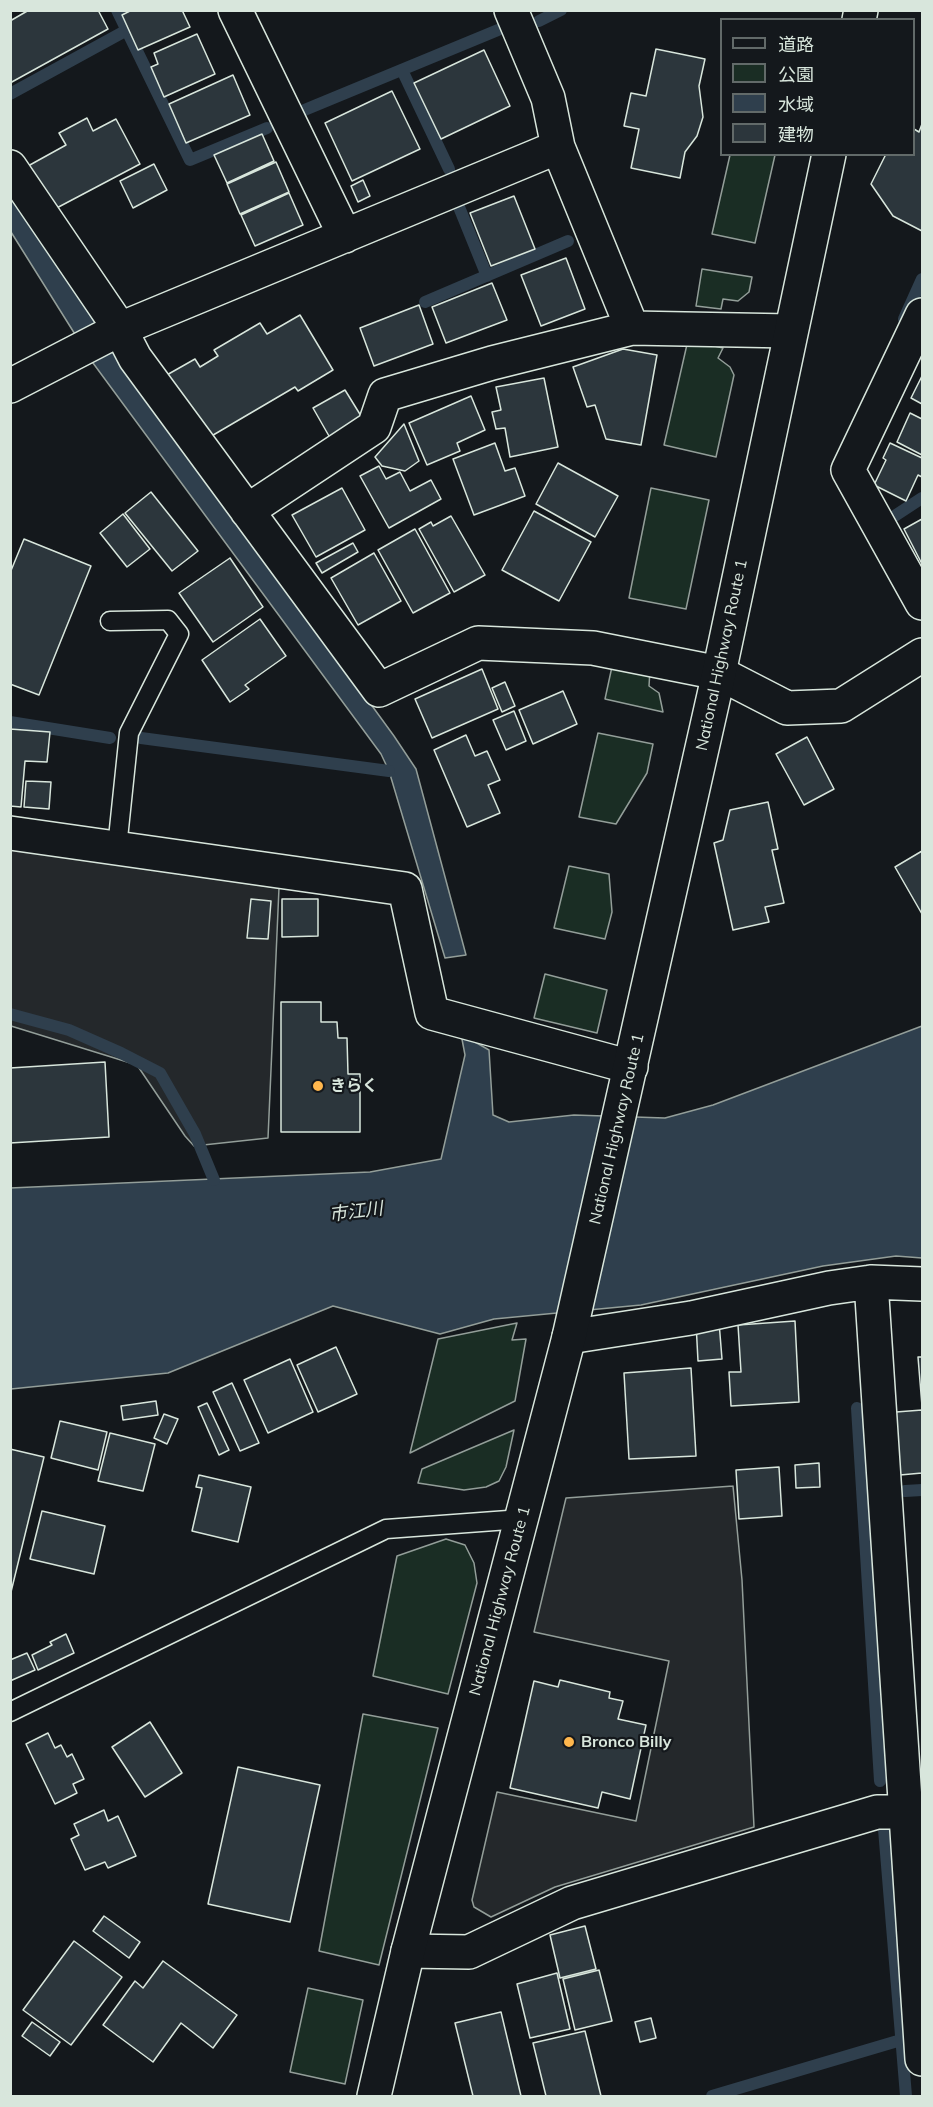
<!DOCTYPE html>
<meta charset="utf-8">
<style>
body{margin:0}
#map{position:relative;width:933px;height:2107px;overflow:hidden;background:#14181c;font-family:Mulish,"Noto Sans JP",sans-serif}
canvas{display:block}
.frame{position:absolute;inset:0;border:12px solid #d8e6dc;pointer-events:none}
.legend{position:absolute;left:720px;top:18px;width:195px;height:138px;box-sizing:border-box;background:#14181c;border:2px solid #626a69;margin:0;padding:8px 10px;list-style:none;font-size:18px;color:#d8e6dc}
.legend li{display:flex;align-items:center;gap:12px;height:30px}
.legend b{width:30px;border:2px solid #626a69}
</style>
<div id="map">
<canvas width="933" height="2107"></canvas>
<div class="frame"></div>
<ul class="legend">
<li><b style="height:8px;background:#14181c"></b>道路</li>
<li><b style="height:16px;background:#1a2d24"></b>公園</li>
<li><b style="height:16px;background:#2f3f4d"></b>水域</li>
<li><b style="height:16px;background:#2c363c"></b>建物</li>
</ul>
</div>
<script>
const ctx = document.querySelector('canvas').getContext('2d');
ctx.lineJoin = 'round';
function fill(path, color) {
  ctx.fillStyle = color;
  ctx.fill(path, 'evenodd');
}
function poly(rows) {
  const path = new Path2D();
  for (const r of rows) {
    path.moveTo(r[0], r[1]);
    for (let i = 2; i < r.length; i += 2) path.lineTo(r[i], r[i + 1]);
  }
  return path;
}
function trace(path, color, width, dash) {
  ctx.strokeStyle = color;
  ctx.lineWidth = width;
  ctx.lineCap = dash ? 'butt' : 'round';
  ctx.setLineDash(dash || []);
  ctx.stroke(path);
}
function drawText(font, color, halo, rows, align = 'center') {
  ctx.font = font + ' Mulish,"Noto Sans JP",sans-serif';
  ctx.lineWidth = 4.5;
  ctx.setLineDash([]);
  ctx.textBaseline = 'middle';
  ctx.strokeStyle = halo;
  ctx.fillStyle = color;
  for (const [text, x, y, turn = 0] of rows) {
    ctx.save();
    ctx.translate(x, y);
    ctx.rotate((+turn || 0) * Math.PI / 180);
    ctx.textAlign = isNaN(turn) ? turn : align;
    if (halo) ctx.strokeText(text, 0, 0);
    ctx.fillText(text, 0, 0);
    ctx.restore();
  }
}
const green = poly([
 [730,155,775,155,755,243,712,234,730,155],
 [702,269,752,277,749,292,738,301,723,299,721,309,696,306,702,269],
 [688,340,723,348,718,358,730,367,734,375,716,457,664,445,688,340],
 [651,488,709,500,686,609,629,598,651,488],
 [613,662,650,670,649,686,659,693,663,712,605,699,613,662],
 [598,733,653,744,647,773,616,824,579,817,598,733],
 [569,866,609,874,612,912,605,939,554,928,569,866],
 [545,974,607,990,597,1033,534,1018,545,974],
 [517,1323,512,1340,526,1339,515,1401,410,1453,438,1339,517,1323],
 [514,1430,506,1467,499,1481,486,1487,464,1490,418,1483,422,1469,514,1430],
 [446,1539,465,1545,474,1563,477,1583,448,1694,373,1676,397,1556,446,1539],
 [363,1714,438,1728,379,1965,319,1951,363,1714],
 [308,1988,363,2000,345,2084,290,2072,308,1988]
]);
fill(green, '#1a2d24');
trace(green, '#939e99', 1.5);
const parking = poly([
 [11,849,279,888,268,1138,194,1146,185,1136,137,1065,11,1026,11,849],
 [733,1486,742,1580,754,1827,555,1887,491,1917,474,1907,472,1900,497,1792,636,1821,669,1661,534,1632,566,1498,733,1486]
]);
fill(parking, '#24282b');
trace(parking, '#939e99', 1.5);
const water = poly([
 [10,192,115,353,394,736,416,769,466,955,445,958,389,771,381,754,93,363,11,232,10,192],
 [922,1026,922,1258,896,1256,823,1266,641,1305,494,1319,440,1334,333,1306,168,1373,11,1389,10,1188,370,1172,441,1159,465,1055,461,1034,489,1050,493,1115,509,1122,574,1115,665,1118,713,1105,922,1026]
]);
fill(water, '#2f3f4d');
trace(water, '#939e99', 1.5);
trace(poly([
 [117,10,190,160,267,128],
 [539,21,561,10],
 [402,70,449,169],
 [10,94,127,30],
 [302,111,498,30],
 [459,207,487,276],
 [425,302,568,241],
 [904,319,922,279],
 [890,519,922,498],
 [10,722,110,738],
 [141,738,389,771],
 [10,1014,69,1030,121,1053,160,1073,195,1134,214,1180],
 [857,1408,880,1781],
 [905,1491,922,1490],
 [884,1829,906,2096],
 [712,2096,901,2040]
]), '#2f3f4d', 12);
const building = poly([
 [29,10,98,10,108,29,10,83,10,21,29,10],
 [132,10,182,10,190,27,138,50,122,15,132,10],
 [197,34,215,74,164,97,151,67,158,64,154,53,197,34],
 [656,49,705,59,699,86,703,117,697,136,685,152,680,178,631,168,639,129,624,126,631,93,646,96,656,49],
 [484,50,510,106,441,139,414,83,484,50],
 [233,75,250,115,186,143,169,104,233,75],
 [392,91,420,149,352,181,325,123,392,91],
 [87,118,93,131,116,119,140,164,51,211,28,166,66,145,59,133,87,118],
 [922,124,922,231,893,216,871,184,886,154,914,154,914,129,919,132,922,124],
 [262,134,274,161,227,183,214,155,262,134],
 [276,162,289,192,240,214,227,184,276,162],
 [154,164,167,190,133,208,120,181,154,164],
 [363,180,370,196,358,202,351,186,363,180],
 [289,193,303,225,255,246,241,215,289,193],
 [514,196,535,249,491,266,470,213,514,196],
 [566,258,585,309,541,326,521,275,566,258],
 [492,283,507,320,446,343,432,307,492,283],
 [419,305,433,344,374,366,360,328,419,305],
 [300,315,333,370,298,391,295,387,203,441,165,376,195,359,200,367,218,356,214,350,260,323,267,334,300,315],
 [623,349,657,355,641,445,606,439,595,405,587,407,573,367,623,349],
 [922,376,922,404,911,398,922,376],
 [544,378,558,447,510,457,505,428,496,429,492,412,501,410,496,387,544,378],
 [345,390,366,424,333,443,313,408,345,390],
 [471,396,485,430,457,443,460,451,427,465,409,423,471,396],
 [910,413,922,419,922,455,897,442,910,413],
 [404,424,419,461,405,471,382,466,375,457,404,424],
 [495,443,505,471,515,468,525,496,474,515,453,459,495,443],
 [890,443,922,458,922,477,918,475,906,501,874,485,886,460,883,458,890,443],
 [558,463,618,496,595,537,536,504,558,463],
 [379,466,386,479,400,472,410,491,431,480,441,499,389,528,360,476,379,466],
 [342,488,365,530,316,557,292,515,342,488],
 [151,492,198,551,172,571,125,513,151,492],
 [534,511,591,542,559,601,502,570,534,511],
 [123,514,150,549,127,567,100,533,123,514],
 [451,516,485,575,454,592,419,529,431,522,433,526,451,516],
 [922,519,922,564,904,529,922,519],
 [415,529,450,593,413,613,378,550,415,529],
 [24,539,91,566,39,695,10,684,10,573,24,539],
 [353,543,358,552,322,573,316,563,353,543],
 [374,553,401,601,358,625,331,578,374,553],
 [230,558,263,607,213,642,179,593,230,558],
 [260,619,286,656,245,685,249,689,230,702,202,660,260,619],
 [482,669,498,709,432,738,415,699,482,669],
 [505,682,515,706,502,712,492,688,505,682],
 [563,691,577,724,533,744,519,710,563,691],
 [514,711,526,741,506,750,493,720,514,711],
 [10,729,50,732,47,762,25,761,21,807,10,806,10,729],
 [466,735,475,756,487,751,500,780,488,785,500,813,467,827,434,750,466,735],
 [807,737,834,789,804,805,776,754,807,737],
 [26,781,51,782,49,809,24,807,26,781],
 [768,802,778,849,772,850,784,903,765,907,769,922,733,930,714,843,723,840,730,810,768,802],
 [922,851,922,914,895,867,922,851],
 [251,899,271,901,268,939,247,938,251,899],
 [282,899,318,899,318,936,282,937,282,899],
 [281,1002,321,1002,321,1022,337,1022,338,1038,347,1038,348,1074,360,1074,360,1132,281,1132,281,1002],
 [105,1062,109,1137,10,1143,10,1068,105,1062],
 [795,1321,799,1402,731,1406,729,1372,741,1372,738,1325,795,1321],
 [719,1322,722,1359,698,1361,696,1323,719,1322],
 [336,1347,357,1394,318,1412,297,1365,336,1347],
 [918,1357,922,1357,922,1406,918,1357],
 [290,1359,313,1412,268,1433,244,1380,290,1359],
 [691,1368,696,1456,629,1459,624,1373,691,1368],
 [232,1383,259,1443,240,1451,213,1392,232,1383],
 [156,1401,158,1415,123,1420,121,1406,156,1401],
 [207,1403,229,1450,219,1455,198,1407,207,1403],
 [922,1410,922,1473,900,1475,896,1412,922,1410],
 [164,1414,178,1419,167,1444,154,1438,164,1414],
 [60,1421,107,1432,98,1470,51,1458,60,1421],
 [110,1433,155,1444,143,1491,98,1481,110,1433],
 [10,1449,44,1457,10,1596,10,1449],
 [819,1463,820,1487,796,1488,795,1465,819,1463],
 [779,1467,782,1516,739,1519,736,1470,779,1467],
 [199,1475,251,1487,238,1542,192,1531,202,1488,196,1487,199,1475],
 [42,1511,105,1526,94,1574,30,1559,42,1511],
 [66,1634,74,1653,38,1670,32,1655,52,1645,50,1642,66,1634],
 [27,1653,35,1670,10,1681,10,1660,27,1653],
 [560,1680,610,1692,609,1698,623,1701,618,1719,646,1725,630,1799,602,1792,598,1808,510,1788,534,1681,558,1687,560,1680],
 [150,1722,182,1773,145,1797,112,1747,150,1722],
 [48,1733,55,1748,61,1745,67,1757,72,1754,84,1779,73,1784,77,1793,55,1804,26,1744,48,1733],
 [238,1767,320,1785,290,1922,208,1904,238,1767],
 [104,1810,108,1821,118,1816,136,1856,108,1868,105,1862,85,1870,71,1839,79,1835,74,1824,104,1810],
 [104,1916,140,1942,129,1958,93,1931,104,1916],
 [585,1926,596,1969,560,1978,550,1935,585,1926],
 [74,1941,122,1977,71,2045,23,2010,74,1941],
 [163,1961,237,2015,213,2048,181,2023,153,2062,103,2025,135,1981,143,1988,163,1961],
 [599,1970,612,2021,575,2030,563,1979,599,1970],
 [557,1973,570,2029,530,2038,517,1984,557,1973],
 [501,2012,521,2096,473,2096,455,2023,501,2012],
 [651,2018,656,2038,640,2042,635,2022,651,2018],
 [32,2022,60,2042,50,2056,22,2036,32,2022],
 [585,2031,601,2096,546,2096,533,2043,585,2031]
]);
fill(building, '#2c363c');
trace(building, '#d8e6dc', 1.5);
const lane = poly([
 [110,621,168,620,179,634,129,733,117,848],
 [10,1712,386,1529,522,1519]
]);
const street = poly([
 [235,10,345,236],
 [511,10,548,98,558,147,632,328,790,331],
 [10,167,120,329,135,358,379,690,478,643,593,648,719,673,787,708,841,706,922,655],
 [922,315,848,470,922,603],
 [10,386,120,329,558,147],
 [247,511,374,427,385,395,492,363,632,328],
 [10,833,405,889,432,1013,631,1067],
 [871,1282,922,2059],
 [569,1337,691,1318,829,1288,871,1282,922,1284],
 [408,1951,469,1952,572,1903,877,1812,922,1812]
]);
const highway = poly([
 [859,20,861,10],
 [374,2096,408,1951,569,1337,719,673,829,154]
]);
trace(lane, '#d8e6dc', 21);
trace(street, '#d8e6dc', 36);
trace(highway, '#d8e6dc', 36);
trace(lane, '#14181c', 18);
trace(street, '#14181c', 33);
trace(highway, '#14181c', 33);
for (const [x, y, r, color] of [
 [318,1086,6,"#ffb74d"],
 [569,1742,6,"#ffb74d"]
]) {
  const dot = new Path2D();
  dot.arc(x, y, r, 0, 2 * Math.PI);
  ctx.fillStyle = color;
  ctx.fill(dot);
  trace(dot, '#14181c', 2);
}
drawText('16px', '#d8e6dc', '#14181c', [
 ["National Highway Route 1",722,655,-78],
 ["National Highway Route 1",617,1129,-77],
 ["National Highway Route 1",500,1601,-75]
]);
drawText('bold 16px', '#d8e6dc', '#14181c', [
 ["きらく",330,1086],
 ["Bronco Billy",581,1742]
], 'left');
drawText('italic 18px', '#d8e6dc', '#14181c', [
 ["市江川",356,1212,-7]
]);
</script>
